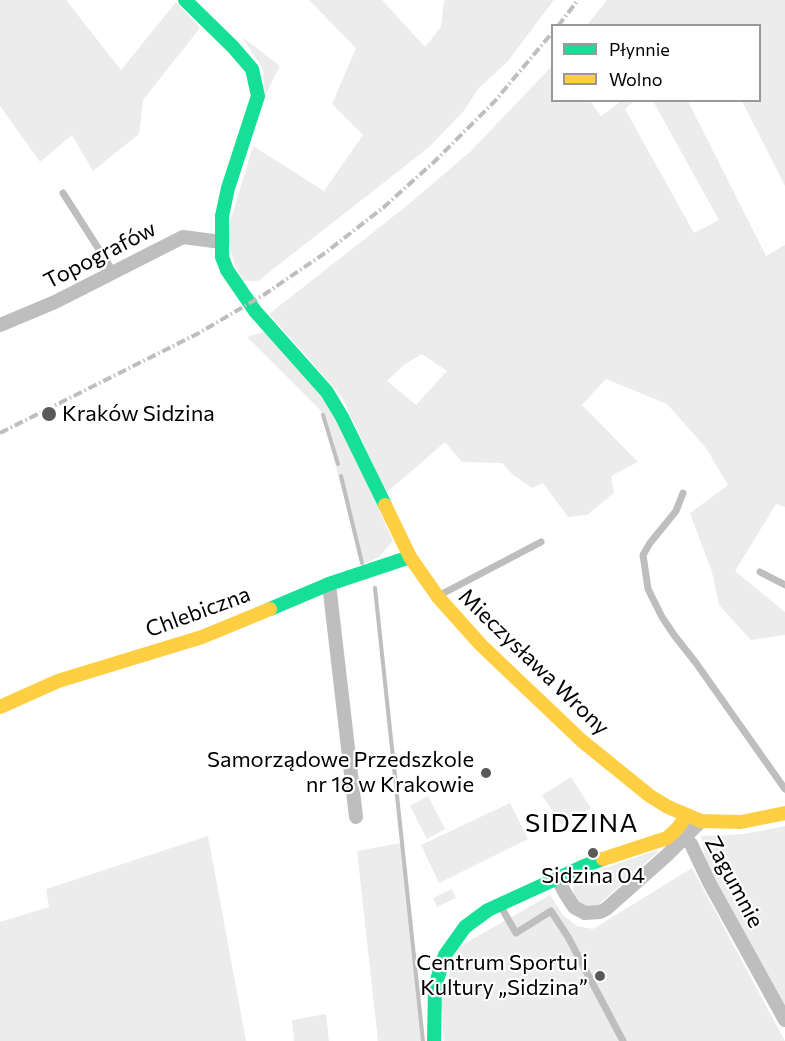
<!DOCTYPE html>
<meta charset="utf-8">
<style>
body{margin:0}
#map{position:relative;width:785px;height:1041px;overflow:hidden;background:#fff;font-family:Commissioner,sans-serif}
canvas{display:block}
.legend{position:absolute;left:551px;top:24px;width:210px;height:78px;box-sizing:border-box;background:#fff;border:2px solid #999;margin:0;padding:8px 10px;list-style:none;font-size:18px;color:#000}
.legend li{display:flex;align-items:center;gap:12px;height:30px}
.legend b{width:30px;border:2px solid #999}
</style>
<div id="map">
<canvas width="785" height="1041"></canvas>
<ul class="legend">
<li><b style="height:8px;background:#16e098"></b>Płynnie</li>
<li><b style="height:8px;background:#ffcf43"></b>Wolno</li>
</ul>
</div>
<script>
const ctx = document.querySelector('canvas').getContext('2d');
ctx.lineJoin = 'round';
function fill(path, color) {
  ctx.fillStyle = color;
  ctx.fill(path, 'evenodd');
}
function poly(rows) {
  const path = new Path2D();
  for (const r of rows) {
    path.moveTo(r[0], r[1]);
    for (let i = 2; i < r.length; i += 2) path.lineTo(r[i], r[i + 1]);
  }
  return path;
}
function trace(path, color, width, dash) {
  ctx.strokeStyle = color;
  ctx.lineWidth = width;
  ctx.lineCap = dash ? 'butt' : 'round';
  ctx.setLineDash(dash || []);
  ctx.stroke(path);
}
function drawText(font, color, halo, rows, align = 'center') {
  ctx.font = font + ' Commissioner,sans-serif';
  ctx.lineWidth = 4.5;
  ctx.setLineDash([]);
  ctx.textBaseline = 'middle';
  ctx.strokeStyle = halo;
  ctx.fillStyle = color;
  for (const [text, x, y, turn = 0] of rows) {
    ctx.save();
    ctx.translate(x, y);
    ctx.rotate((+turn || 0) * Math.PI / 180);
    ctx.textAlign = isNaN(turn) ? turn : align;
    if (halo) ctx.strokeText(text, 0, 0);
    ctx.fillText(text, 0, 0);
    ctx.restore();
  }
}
fill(poly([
 [0,0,66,0,121,70,176,2,200,28,143,100,139,134,93,171,72,135,40,162,0,106],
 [309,0,382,0,425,47,441,27,444,0,554,0,508,61,478,89,463,112,428,148,258,281,243,281,234,263,228,238,230,222,253,146,324,191,363,135,332,104,356,48],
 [607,0,785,0,785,186,742,101,760,100,760,26,587,25],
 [242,37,280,66,265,96,263,69],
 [552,66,552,100,590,101,601,116,621,101,634,101,625,109,694,233,719,220,653,101,688,101,766,256,785,245,785,507,776,504,735,571,785,612,785,635,751,640,719,605,712,572,690,513,728,485,706,448,667,404,606,379,582,405,638,462,611,476,614,493,587,515,568,517,543,483,532,488,512,474,502,463,462,462,445,442,386,493,342,397,269,314,404,208,470,152],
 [422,354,447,371,416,405,387,381,405,364],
 [267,331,335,413,393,541,379,557,362,565,321,411,247,337],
 [571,777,591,808,561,825,542,795],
 [428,796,445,829,427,839,410,806],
 [510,803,528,839,439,883,421,845],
 [785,826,785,1009,706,860,701,836,745,834],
 [208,836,246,1041,0,1041,0,922,49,907,46,889],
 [401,843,422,1041,378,1041,357,851],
 [657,850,657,853,597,906,585,906,578,901,574,895,573,886,577,878],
 [692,868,785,1041,444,1041,441,1004,457,948,550,895,563,915,577,926,593,929],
 [452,889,456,898,437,907,433,898],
 [326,1014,329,1041,294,1041,292,1020]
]), '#ececec');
trace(poly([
 [323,415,338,464],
 [341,476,362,563],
 [375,588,423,1041]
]), '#bfbfbf', 4);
trace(poly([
 [63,193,114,273],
 [683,493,676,511,650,543,643,555,648,589,662,617,674,635,696,663,785,789],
 [760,572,785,585],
 [440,595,541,542],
 [501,907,516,933,551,911,568,937,623,1041]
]), '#bebebe', 7);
trace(poly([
 [0,325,55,302,183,237,221,242],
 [329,584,356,817],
 [677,829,691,844,709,882,785,1020],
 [557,878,565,893,574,907,585,913,600,912,606,909,666,856,701,821]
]), '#bebebe', 14);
trace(poly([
 [185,0,233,47,252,69,258,96,228,188,222,216,222,257,227,270,255,311,327,392,342,417,385,505],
 [270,609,329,584,410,557],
 [434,1041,435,986,445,955,465,927,488,910,584,866,603,859]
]), '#16e098', 14);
trace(poly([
 [385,505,410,557,438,597,481,645,582,741,650,796,668,807,701,821,741,822,785,813],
 [0,707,58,681,202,637,270,609],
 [603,859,667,838,677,829,687,815]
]), '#ffcf43', 14);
trace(poly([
 [558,26,578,0],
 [0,433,199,333,265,294,325,253,384,207,435,161,494,102,552,33]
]), '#bebebe', 4, [9, 3, 1.5, 3]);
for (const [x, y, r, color] of [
 [49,414,8,"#595959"],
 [486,773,6,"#595959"],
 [593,853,6,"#595959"],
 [600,976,6,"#595959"]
]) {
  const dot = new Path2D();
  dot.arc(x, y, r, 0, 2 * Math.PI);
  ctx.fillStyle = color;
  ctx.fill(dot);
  trace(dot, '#fff', 2);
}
drawText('22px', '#000', '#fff', [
 ["Topografów",100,255,-27],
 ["Chlebiczna",198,612,-20],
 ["Mieczysława Wrony",534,662,44],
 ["Zagumnie",734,882,62]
]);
drawText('22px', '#000', '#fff', [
 ["Kraków Sidzina",62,414,"left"],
 ["Samorządowe Przedszkole",474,760],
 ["nr 18 w Krakowie",474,785],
 ["Sidzina 04",593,876,"center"],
 ["Centrum Sportu i",588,963],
 ["Kultury „Sidzina”",588,988]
], 'right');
ctx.letterSpacing = '1.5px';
drawText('26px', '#000', '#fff', [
 ["SIDZINA",582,823]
]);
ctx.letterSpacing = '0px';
</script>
